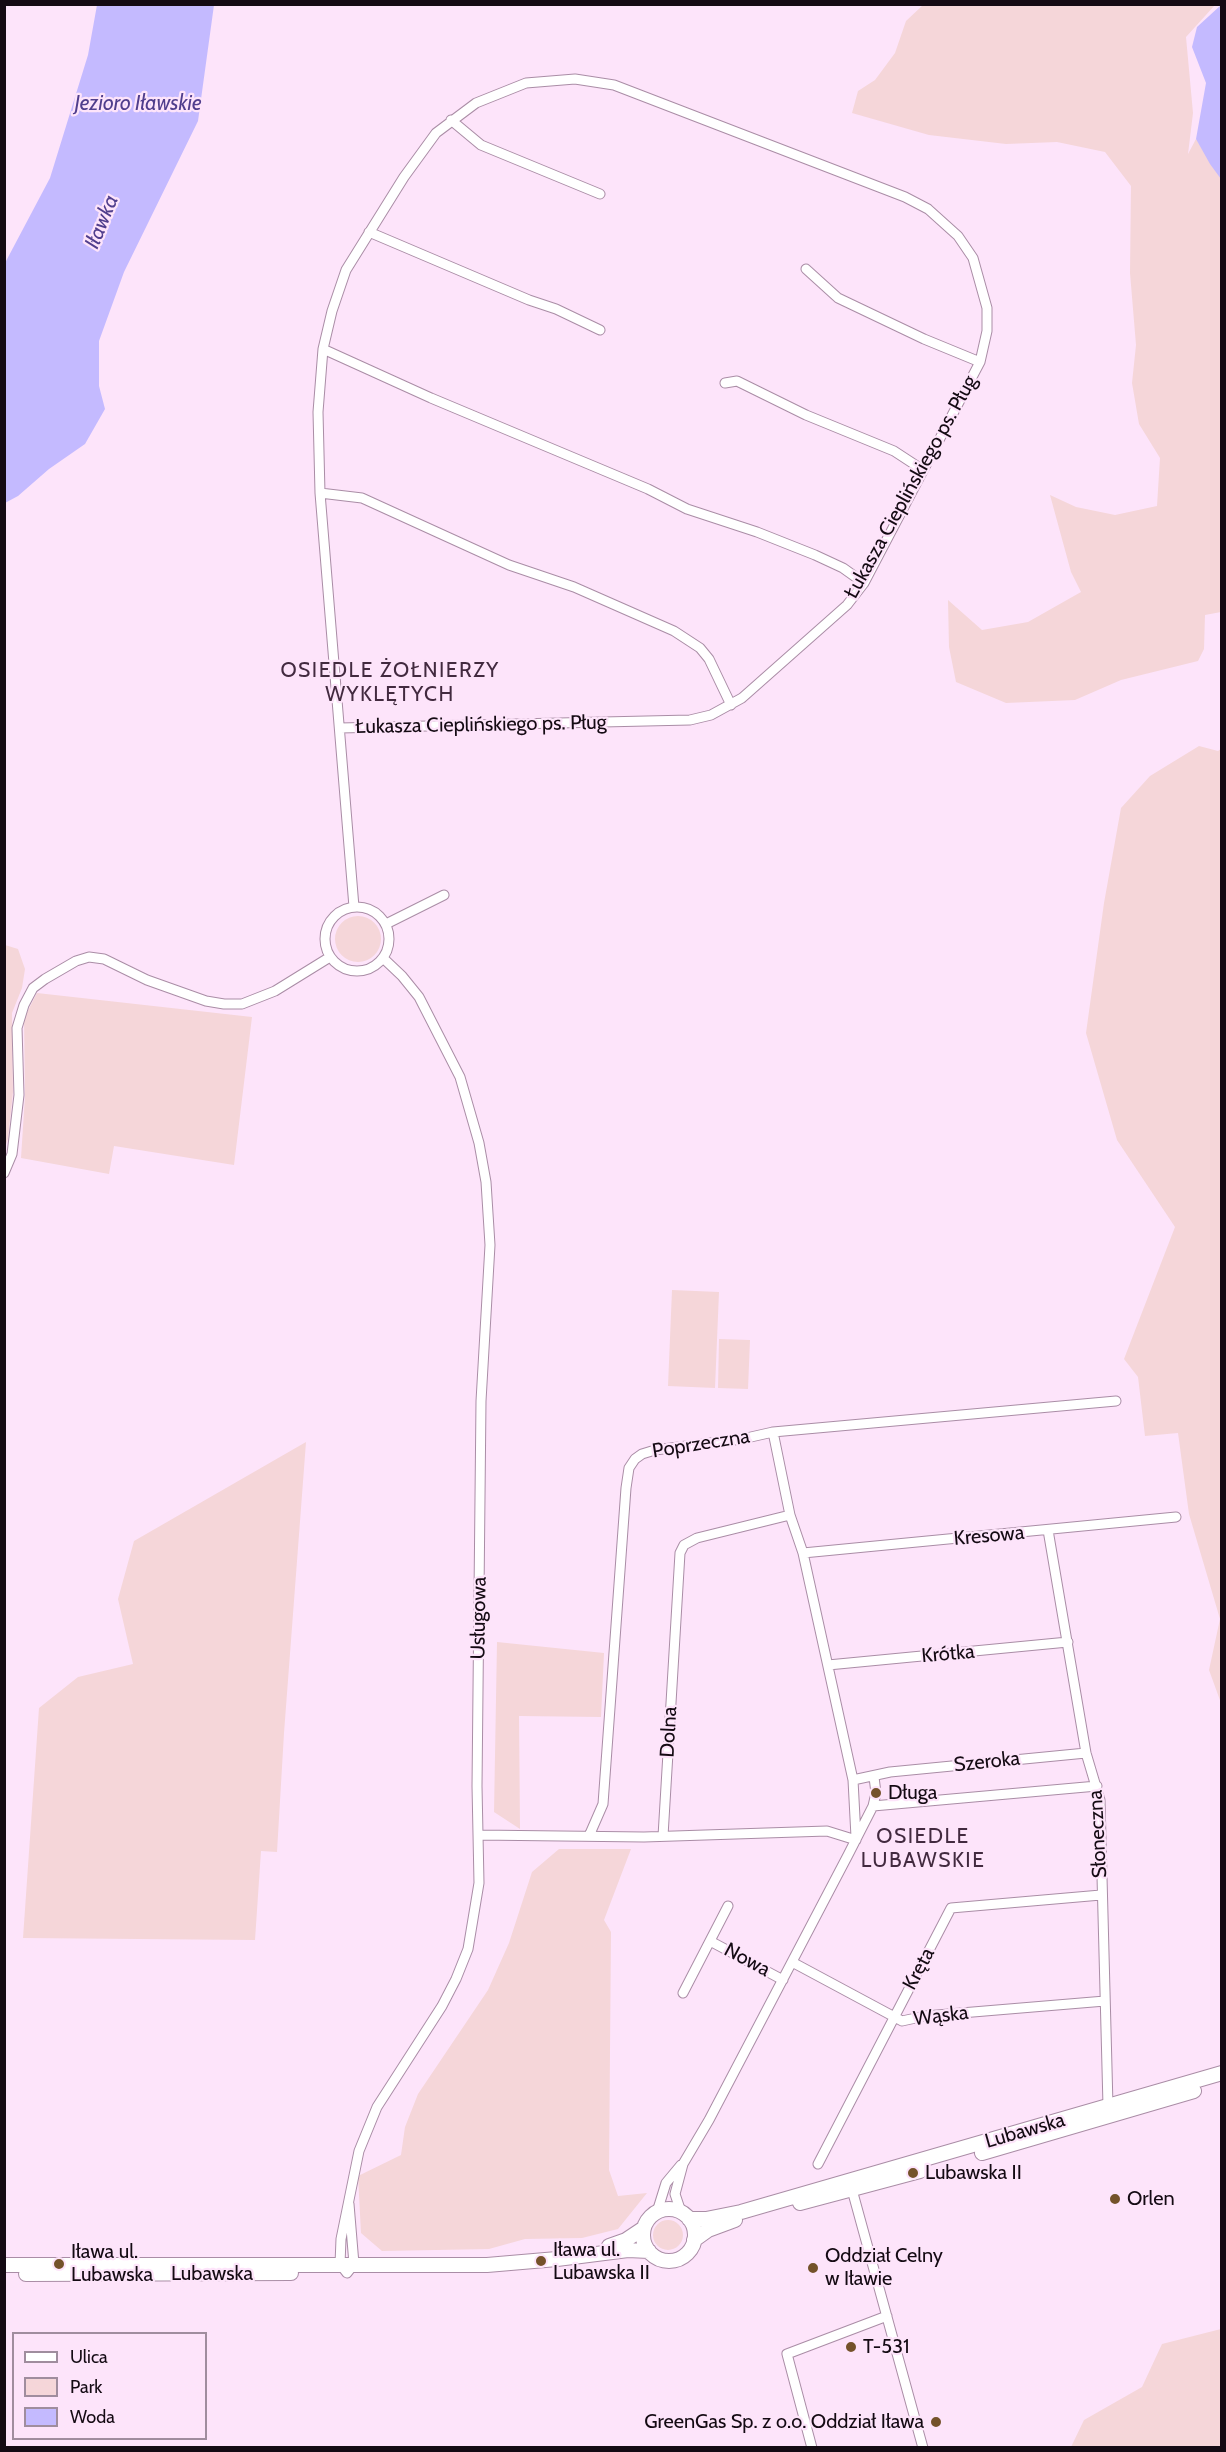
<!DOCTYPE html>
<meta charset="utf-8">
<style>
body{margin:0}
#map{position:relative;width:1226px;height:2452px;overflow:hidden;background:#fde4fa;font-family:Cabin,sans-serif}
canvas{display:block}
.frame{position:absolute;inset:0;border:6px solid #140a13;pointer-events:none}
.legend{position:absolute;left:12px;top:2332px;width:195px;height:108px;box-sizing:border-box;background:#fde4fa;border:2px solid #a08d9e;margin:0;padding:8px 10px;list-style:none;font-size:18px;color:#140a13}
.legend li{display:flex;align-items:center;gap:12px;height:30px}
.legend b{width:30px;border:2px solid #a08d9e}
</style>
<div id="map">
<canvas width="1226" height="2452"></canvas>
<div class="frame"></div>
<ul class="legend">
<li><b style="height:8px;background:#fff"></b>Ulica</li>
<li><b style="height:16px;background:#f5d6d9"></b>Park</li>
<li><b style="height:16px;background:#c4baff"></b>Woda</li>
</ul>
</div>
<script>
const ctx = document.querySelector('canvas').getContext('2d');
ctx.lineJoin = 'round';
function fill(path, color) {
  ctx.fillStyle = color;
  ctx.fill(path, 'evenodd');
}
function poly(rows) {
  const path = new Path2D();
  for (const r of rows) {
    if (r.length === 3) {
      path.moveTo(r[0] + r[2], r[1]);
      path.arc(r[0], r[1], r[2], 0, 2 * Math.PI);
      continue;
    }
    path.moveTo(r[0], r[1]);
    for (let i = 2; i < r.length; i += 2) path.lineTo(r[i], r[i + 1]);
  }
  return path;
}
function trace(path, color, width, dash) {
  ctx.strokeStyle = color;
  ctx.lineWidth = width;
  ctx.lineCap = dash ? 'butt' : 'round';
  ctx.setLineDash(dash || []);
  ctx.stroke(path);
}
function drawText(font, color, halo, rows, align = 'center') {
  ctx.font = font + ' Cabin,sans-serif';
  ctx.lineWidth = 4.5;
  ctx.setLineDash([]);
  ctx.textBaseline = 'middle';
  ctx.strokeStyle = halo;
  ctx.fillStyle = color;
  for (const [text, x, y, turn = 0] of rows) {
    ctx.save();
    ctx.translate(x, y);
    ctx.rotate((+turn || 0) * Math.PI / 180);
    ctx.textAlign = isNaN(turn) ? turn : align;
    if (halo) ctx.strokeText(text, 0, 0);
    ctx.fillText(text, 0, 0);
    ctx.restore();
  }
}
fill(poly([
 [923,5,1215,5,1186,37,1193,113,1188,154,1196,139,1222,177,1221,612,1205,615,1204,649,1198,661,1121,680,1075,700,1006,703,956,682,949,647,948,600,982,630,1028,622,1081,592,1071,572,1050,495,1076,507,1115,515,1157,506,1160,458,1139,424,1132,383,1136,345,1130,273,1131,186,1105,152,1057,142,1006,144,929,135,852,113,858,91,875,80,895,53,906,21],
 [1199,746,1218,751,1222,748,1221,1703,1209,1670,1220,1619,1189,1514,1178,1433,1145,1436,1138,1377,1124,1359,1175,1227,1117,1140,1086,1033,1104,903,1121,808,1150,776],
 [358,939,23],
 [5,945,18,949,25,969,22,988,12,1013,13,1092,8,1139,5,1147],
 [37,993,252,1017,234,1165,114,1146,109,1174,21,1158,25,1096,24,1018],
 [672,1290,719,1292,715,1388,668,1386],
 [719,1339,750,1340,748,1389,718,1388],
 [306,1442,284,1733,277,1852,261,1851,255,1940,23,1938,39,1708,78,1677,133,1664,118,1599,134,1541],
 [497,1642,604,1653,601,1717,519,1716,520,1829,494,1812],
 [559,1849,631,1849,604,1920,611,1932,609,2170,618,2196,647,2193,618,2229,582,2238,525,2239,489,2249,382,2251,361,2233,358,2176,401,2155,405,2127,418,2094,488,1990,509,1943,532,1872],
 [668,2235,15],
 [1221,2329,1221,2447,1071,2447,1084,2420,1142,2387,1162,2344]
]), '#f5d6d9');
fill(poly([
 [97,5,214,5,198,121,124,272,99,341,99,386,105,409,85,444,49,469,18,496,5,503,5,263,50,178,88,55],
 [1221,5,1222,5,1221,179,1210,164,1196,139,1206,83,1192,47,1197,27]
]), '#c4baff');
const minor = poly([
 [451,120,481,145,600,194],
 [369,232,529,300,556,309,600,330],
 [806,269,838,298,924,339,980,362],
 [323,349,431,398,648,489,687,509,757,532,815,555,843,568,864,583],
 [725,383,737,381,806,415,894,451,923,470],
 [320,493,362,498,509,565,574,587,674,631,700,648,709,659,731,705],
 [340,728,690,720,711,715,742,698,847,605,864,583,980,362,987,331,987,308,973,258,958,236,928,209,905,197,614,85,575,79,526,83,476,103,436,133,404,177,346,270,332,311,323,349,318,412,320,493,354,907],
 [357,939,32],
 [386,924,444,895],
 [4,1173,12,1154,19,1095,17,1028,24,1005,33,988,45,979,76,961,89,957,104,959,147,980,206,1001,224,1004,242,1004,275,991,330,957],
 [773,1432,790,1515,803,1553,853,1780,856,1837],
 [1048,1530,1086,1753,1100,1800,1108,2106],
 [803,1553,1176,1517],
 [828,1665,1068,1642],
 [853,1780,890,1772,1086,1753],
 [873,1806,1097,1786],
 [478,1835,644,1837,827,1831,856,1840],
 [589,1836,603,1804,626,1488,629,1468,635,1459,642,1454,655,1450,742,1439,773,1432,1116,1401],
 [663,1836,680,1553,684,1545,697,1538,790,1515],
 [710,1941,783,1980],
 [792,1962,902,2021,925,2016,1105,2001],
 [683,1993,728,1906],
 [818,2164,951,1908,1101,1895],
 [851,2186,923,2448],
 [349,2204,354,2264,347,2273,340,2264,341,2239,359,2151,377,2107,442,2006,456,1979,468,1949,479,1883,477,1786,481,1401,490,1245,486,1182,479,1143,460,1077,419,997,402,976,383,958],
 [657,2212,666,2183,681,2165],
 [681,2212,675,2194,683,2164,709,2120,848,1855,873,1806,876,1793,874,1777],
 [812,2448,787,2354,887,2316]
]);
const secondary = poly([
 [982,2153,1194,2091],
 [800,2203,920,2171],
 [669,2235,26],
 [689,2219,706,2219,741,2212,1222,2073],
 [694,2240,708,2230,735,2220],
 [609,2246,626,2240,644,2228],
 [4,2265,487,2265,557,2259,628,2250,649,2251],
 [26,2274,291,2273]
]);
trace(minor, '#aa8da6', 11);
trace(secondary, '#aa8da6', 16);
trace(minor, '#fff', 9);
trace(secondary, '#fff', 14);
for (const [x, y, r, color] of [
 [876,1793,6,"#74522a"],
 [913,2173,6,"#74522a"],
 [1115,2199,6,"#74522a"],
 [541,2261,6,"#74522a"],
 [59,2264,6,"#74522a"],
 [813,2268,6,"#74522a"],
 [851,2347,6,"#74522a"],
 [936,2422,6,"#74522a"]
]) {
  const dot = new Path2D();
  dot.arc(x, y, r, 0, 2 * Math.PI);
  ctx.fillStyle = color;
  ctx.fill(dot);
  trace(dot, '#fde4fa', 2);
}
drawText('20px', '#140a13', '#fde4fa', [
 ["Łukasza Cieplińskiego ps. Pług",911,487,-61],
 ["Łukasza Cieplińskiego ps. Pług",481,725,-1],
 ["Poprzeczna",701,1444,-9],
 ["Kresowa",989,1536,-5],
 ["Usługowa",479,1618,-89],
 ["Krótka",948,1654,-5],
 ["Dolna",669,1732,-87],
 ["Szeroka",987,1762,-6],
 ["Słoneczna",1098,1834,-93],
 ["Nowa",747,1960,28],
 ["Kręta",919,1969,-62],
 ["Wąska",941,2016,-7],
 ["Lubawska",1025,2131,-16],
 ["Lubawska",212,2274]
]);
drawText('20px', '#140a13', '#fde4fa', [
 ["Długa",888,1793],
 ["Lubawska II",925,2173],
 ["Orlen",1127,2199],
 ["Iława ul.",553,2250],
 ["Lubawska II",553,2273],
 ["Iława ul.",71,2252],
 ["Lubawska",71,2275],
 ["Oddział Celny",825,2256],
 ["w Iławie",825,2279],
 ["T-531",863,2347],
 ["GreenGas Sp. z o.o. Oddział Iława",924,2422,"right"]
], 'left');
drawText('italic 21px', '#503e8d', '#fde4fa', [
 ["Jezioro Iławskie",138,104],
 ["Iławka",102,222,-68]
]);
ctx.letterSpacing = '1.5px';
drawText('21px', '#422a3f', '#fde4fa', [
 ["OSIEDLE ŻOŁNIERZY",390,671],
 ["WYKLĘTYCH",390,695],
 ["OSIEDLE",923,1837],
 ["LUBAWSKIE",923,1861]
]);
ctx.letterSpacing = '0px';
</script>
